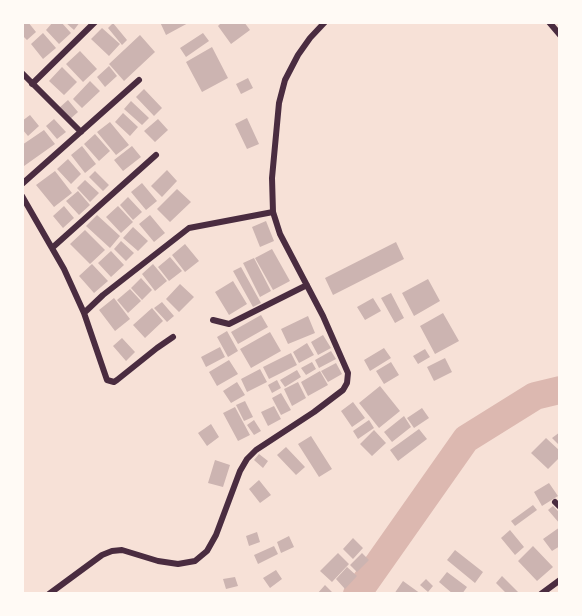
<!DOCTYPE html>
<style>
body{margin:0}
#map{position:relative;width:582px;height:616px;overflow:hidden;background:#f7e1d7;font-family:Arial,sans-serif}
canvas{display:block}
.frame{position:absolute;inset:0;border:24px solid #fffaf5;pointer-events:none}
</style>
<div id="map">
<canvas width="582" height="616"></canvas>
<div class="frame"></div>
</div>
<script>
const ctx = document.querySelector('canvas').getContext('2d');
ctx.lineJoin = 'round';
function poly(rows) {
  const path = new Path2D();
  for (const r of rows) {
    path.moveTo(r[0], r[1]);
    for (let i = 2; i < r.length; i += 2) path.lineTo(r[i], r[i + 1]);
  }
  return path;
}
function trace(path, color, width, dash) {
  ctx.strokeStyle = color;
  ctx.lineWidth = width;
  ctx.lineCap = dash ? 'butt' : 'round';
  ctx.setLineDash(dash || []);
  ctx.stroke(path);
}
function fill(path, color) {
  ctx.fillStyle = color;
  ctx.fill(path, 'evenodd');
}
trace(poly([
 [357,594,466,439,535,396,560,390]
]), '#dcb8b0', 28);
fill(poly([
 [22,22,28,22,36,32,27,40,22,35],
 [53,22,61,22,71,33,59,44,46,30],
 [65,22,80,22,74,30],
 [160,22,190,22,166,35],
 [222,22,244,22,250,30,231,44,218,26],
 [113,23,127,40,122,45,108,28],
 [102,28,120,44,109,56,91,39],
 [43,33,56,48,43,59,31,44],
 [203,33,209,41,186,57,180,48],
 [140,35,155,52,124,81,109,64],
 [212,47,228,78,202,92,186,62],
 [80,51,97,69,83,82,66,64],
 [109,66,117,76,105,87,97,77],
 [62,67,77,82,64,95,49,81],
 [248,78,253,88,241,94,236,84],
 [90,81,100,91,82,108,73,99],
 [144,89,162,108,154,116,136,97],
 [68,100,78,112,69,120,59,108],
 [131,101,149,118,142,125,124,109],
 [123,113,138,127,130,136,115,122],
 [30,115,39,126,28,136,22,129,22,121],
 [247,118,259,144,247,149,235,124],
 [54,119,66,132,57,139,46,126],
 [158,119,168,130,155,142,144,131],
 [110,122,129,145,116,155,97,132],
 [44,130,55,144,24,166,22,163,22,145],
 [95,134,110,151,99,161,84,144],
 [82,146,96,164,85,173,71,155],
 [132,146,141,157,123,171,114,160],
 [68,159,81,174,71,184,57,169],
 [167,170,177,181,162,197,151,186],
 [55,171,72,193,54,207,36,185],
 [95,171,109,185,103,191,89,177],
 [85,180,99,193,90,202,77,188],
 [142,183,157,201,146,210,131,192],
 [177,189,191,202,170,222,157,209],
 [78,191,90,205,79,215,66,201],
 [128,197,142,212,133,220,120,205],
 [64,206,74,218,63,228,53,216],
 [118,206,133,222,121,233,106,217],
 [97,215,120,236,110,248,86,226],
 [150,215,165,233,154,242,139,224],
 [266,221,274,241,260,247,252,227],
 [133,227,148,241,138,251,123,238],
 [85,230,105,250,90,264,70,244],
 [121,241,134,253,126,261,114,249],
 [396,242,404,259,333,295,325,278],
 [185,244,199,261,185,272,172,255],
 [272,249,290,281,273,290,255,258],
 [111,251,124,265,111,277,98,263],
 [170,257,182,271,169,281,158,267],
 [254,258,271,291,260,297,243,263],
 [92,264,108,281,94,293,79,276],
 [153,264,167,281,155,291,142,274],
 [241,267,261,303,253,307,233,271],
 [141,278,152,290,142,300,131,288],
 [428,279,440,301,414,316,402,293],
 [233,281,247,304,229,315,215,292],
 [180,284,194,297,179,312,166,299],
 [130,289,141,301,128,313,117,300],
 [391,293,404,318,395,323,381,298],
 [114,298,130,319,115,331,99,310],
 [373,298,381,311,365,320,357,307],
 [162,302,174,316,167,322,154,308],
 [152,308,163,321,145,338,133,325],
 [443,313,459,341,435,354,420,326],
 [261,315,268,327,238,344,231,332],
 [308,316,315,333,288,344,281,329],
 [227,331,238,351,228,357,217,337],
 [270,332,281,351,251,368,240,349],
 [323,335,331,348,318,355,311,342],
 [122,338,135,352,126,361,113,346],
 [307,343,314,355,299,363,293,352],
 [220,347,225,357,206,367,201,357],
 [384,348,391,358,370,371,364,360],
 [425,349,430,357,418,364,413,356],
 [331,351,336,359,319,368,315,360],
 [291,353,297,365,269,379,263,367],
 [445,358,452,372,434,381,427,367],
 [229,360,238,374,217,386,209,372],
 [312,362,316,369,306,375,301,368],
 [391,362,399,375,384,384,376,371],
 [336,363,342,374,328,382,321,371],
 [260,369,267,382,247,392,241,379],
 [297,370,301,377,285,387,280,380],
 [320,371,328,385,308,396,301,382],
 [277,380,281,388,272,393,268,385],
 [237,382,245,395,231,403,223,391],
 [298,382,306,398,292,406,284,389],
 [380,386,400,411,379,428,359,403],
 [281,393,291,410,281,415,272,398],
 [245,401,253,417,244,421,236,405],
 [353,402,365,418,352,427,341,411],
 [274,406,281,419,268,426,261,412],
 [235,407,250,435,238,441,223,413],
 [422,408,429,418,414,428,407,418],
 [404,416,411,427,392,442,384,432],
 [254,420,261,431,254,435,247,425],
 [369,420,374,428,358,439,353,431],
 [211,424,219,437,207,446,198,433],
 [419,429,427,439,398,461,390,450],
 [374,430,386,443,372,456,360,444],
 [560,432,560,446,552,438],
 [311,436,332,469,319,477,298,444],
 [546,438,560,451,560,457,548,469,531,453],
 [286,447,305,467,296,475,277,455],
 [259,454,268,461,263,468,254,460],
 [215,460,230,465,223,487,208,483],
 [259,480,271,495,260,503,249,489],
 [549,483,558,496,542,506,534,492],
 [533,505,537,510,515,526,511,521],
 [553,506,560,513,560,524,548,510],
 [560,527,560,546,552,551,543,539],
 [510,530,524,547,515,555,501,538],
 [257,532,260,542,249,546,246,536],
 [289,536,294,547,281,553,277,542],
 [353,538,363,548,353,559,343,549],
 [274,546,278,554,258,564,254,555],
 [533,546,553,567,537,581,518,561],
 [455,550,483,572,475,583,447,560],
 [338,553,349,564,332,582,320,571],
 [362,553,369,560,357,572,350,565],
 [347,567,357,576,345,589,336,579],
 [276,570,282,579,270,588,263,578],
 [447,572,467,587,462,594,453,594,439,582],
 [502,576,520,594,507,594,496,583],
 [235,577,238,586,226,589,223,579],
 [426,579,433,586,428,592,420,585],
 [403,581,421,594,394,594],
 [325,585,334,594,317,594]
]), '#ccb4b1');
trace(poly([
 [549,22,560,35],
 [22,73,81,132],
 [32,84,95,22],
 [22,184,139,80],
 [22,196,64,269,84,313,107,380,114,382,117,380,157,348,173,337],
 [52,248,156,155],
 [84,313,103,295,189,228,273,212],
 [213,320,229,324,307,285],
 [555,502,560,507],
 [49,594,102,555,112,551,122,550,158,561,178,564,195,561,207,551,216,535,240,471,247,459,256,450,314,412,343,390,347,383,348,373,323,316,280,234,273,212,272,178,279,103,285,80,298,55,310,38,325,22],
 [541,594,560,580]
]), '#4a2c40', 6);
</script>
